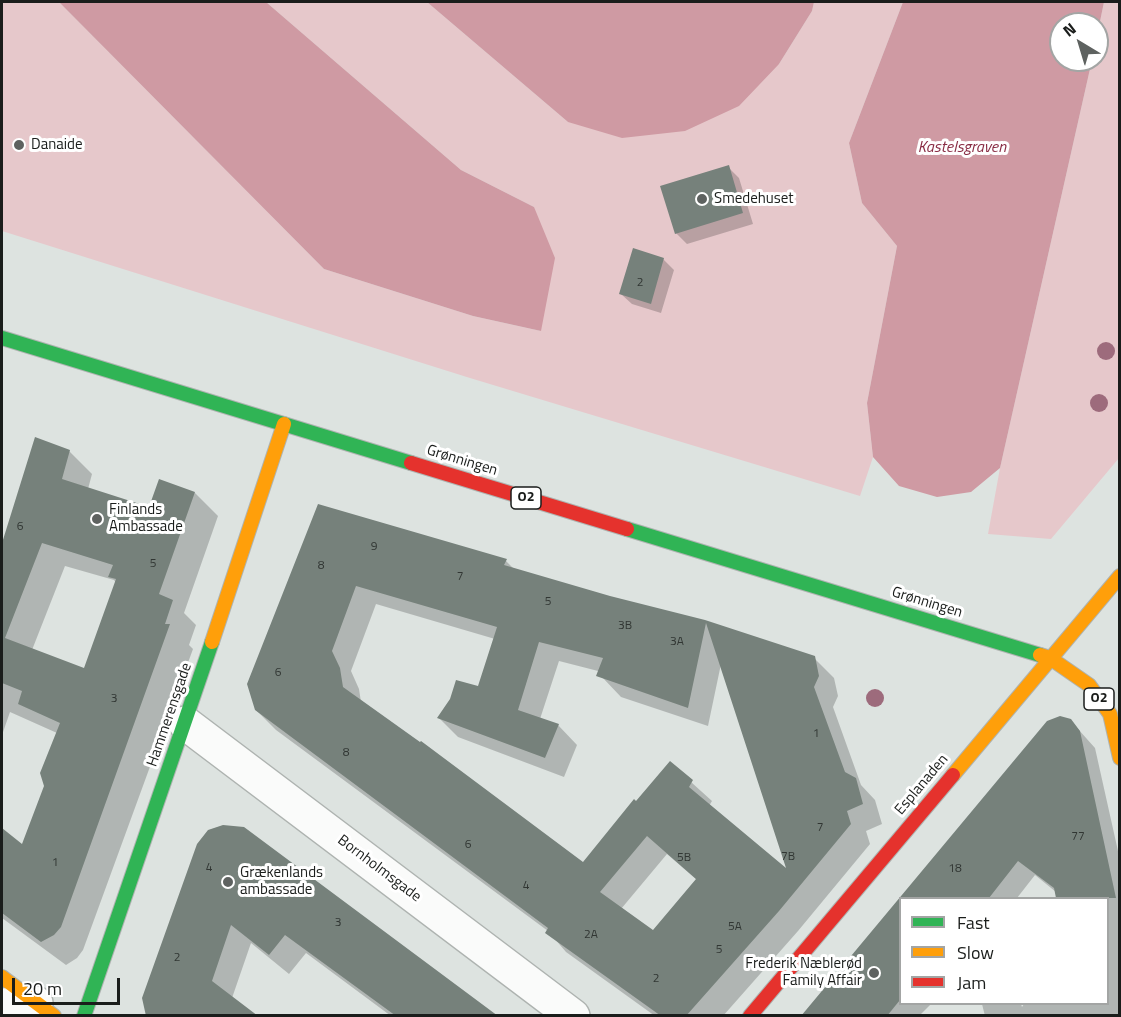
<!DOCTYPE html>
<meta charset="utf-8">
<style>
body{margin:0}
#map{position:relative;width:1121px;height:1017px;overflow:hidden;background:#dde3e0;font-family:"Titillium Web",sans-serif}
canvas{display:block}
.frame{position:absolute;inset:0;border:3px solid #1a1d1b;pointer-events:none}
.legend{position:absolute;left:899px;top:897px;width:210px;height:108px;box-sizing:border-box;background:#fff;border:2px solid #a3a5a4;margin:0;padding:8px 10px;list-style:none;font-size:18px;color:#1a1d1b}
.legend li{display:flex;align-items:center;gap:12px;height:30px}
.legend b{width:30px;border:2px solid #a3a5a4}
.north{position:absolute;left:1049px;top:12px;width:60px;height:60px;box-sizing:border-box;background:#fff;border:2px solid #a3a5a4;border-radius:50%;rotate:322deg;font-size:16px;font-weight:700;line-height:24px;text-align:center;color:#1a1d1b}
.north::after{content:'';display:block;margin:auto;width:21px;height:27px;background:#5e6260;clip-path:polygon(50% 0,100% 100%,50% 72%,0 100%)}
.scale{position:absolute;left:12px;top:978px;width:108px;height:27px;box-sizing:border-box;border:3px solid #1a1d1b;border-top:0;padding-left:8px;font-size:18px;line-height:21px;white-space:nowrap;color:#1a1d1b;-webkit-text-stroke:4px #fff;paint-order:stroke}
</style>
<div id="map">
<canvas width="1121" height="1017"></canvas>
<div class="frame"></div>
<ul class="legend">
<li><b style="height:8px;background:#30b455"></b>Fast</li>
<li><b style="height:8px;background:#ff9f0a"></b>Slow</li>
<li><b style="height:8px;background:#e5322d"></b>Jam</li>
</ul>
<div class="north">N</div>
<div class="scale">20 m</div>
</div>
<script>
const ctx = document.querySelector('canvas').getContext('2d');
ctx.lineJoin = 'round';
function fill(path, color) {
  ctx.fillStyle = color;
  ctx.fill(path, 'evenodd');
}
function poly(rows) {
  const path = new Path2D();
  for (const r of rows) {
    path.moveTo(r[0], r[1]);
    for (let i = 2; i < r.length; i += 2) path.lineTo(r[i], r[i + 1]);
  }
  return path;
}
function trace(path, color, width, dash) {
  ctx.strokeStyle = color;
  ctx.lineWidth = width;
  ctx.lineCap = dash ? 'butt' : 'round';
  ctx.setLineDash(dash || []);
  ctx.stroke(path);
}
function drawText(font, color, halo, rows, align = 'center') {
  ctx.font = font + ' "Titillium Web",sans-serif';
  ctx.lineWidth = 6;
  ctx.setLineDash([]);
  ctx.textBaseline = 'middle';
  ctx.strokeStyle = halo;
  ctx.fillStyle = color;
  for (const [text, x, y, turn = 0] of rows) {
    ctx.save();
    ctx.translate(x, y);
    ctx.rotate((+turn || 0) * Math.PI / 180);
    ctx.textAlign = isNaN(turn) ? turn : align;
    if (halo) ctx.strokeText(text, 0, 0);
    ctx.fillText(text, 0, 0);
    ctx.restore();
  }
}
fill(poly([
 [2,2,59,2,324,269,473,316,541,331,534,207,461,170,266,2,427,2,568,122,779,64,812,11,814,2,903,2,849,143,862,203,897,246,867,403,873,457,860,496,470,378,2,231],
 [1104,2,1119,2,1119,458,1051,539,988,534,1000,468,1092,60,1097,60,1097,36]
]), '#e6c8cb');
fill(poly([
 [59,2,266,2,461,170,534,207,555,258,541,331,473,316,324,269],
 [427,2,814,2,812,11,779,64,739,106,685,131,622,138,568,122],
 [903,2,1104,2,1097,36,1097,24,1061,24,1061,60,1092,60,1000,468,971,492,937,497,899,486,873,457,867,403,897,246,862,203,849,143]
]), '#cf9aa3');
fill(poly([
 [728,167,739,178,753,224,687,244,676,233],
 [663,259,674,270,661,313,632,304,621,294],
 [69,451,92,474,88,489,150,509,195,493,218,516,184,613,196,625,189,645,193,649,83,950,77,958,66,965,2,918,2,830,23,846,45,786,57,733,10,712,2,735,2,543],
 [65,566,114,580,116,583,85,670,32,650],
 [319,506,506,561,515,570,610,597,705,622,814,658,834,678,838,696,833,707,861,785,875,800,882,824,866,831,870,844,798,931,723,1016,655,1016,566,952,548,931,276,730,256,710],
 [376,604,495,639,479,687,451,700,439,718,458,737,564,777,577,745,558,725,540,719,559,661,602,672,602,677,621,697,708,726,721,664,789,872,709,806,712,801,670,763,583,864,361,702,359,689,351,671],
 [667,854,697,880,654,933,621,909],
 [1070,720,1095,748,1120,860,1120,1016,985,1016,982,1004,1021,1004,1022,1007,1024,1004,1108,1004,1108,898,1058,898,1056,892,1035,875,1017,898,901,898,1048,722],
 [198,845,494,1016,391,1016,306,953,289,974,251,943,232,998,143,998],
 [900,899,900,1004,931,1004,919,1016,809,1016,812,1004]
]), '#0003');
fill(poly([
 [729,165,743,213,675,234,660,186],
 [633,248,664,258,651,304,619,294],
 [35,437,70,450,62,479,149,507,159,479,195,492,159,594,173,600,165,624,170,624,61,927,54,935,41,942,2,913,2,828,22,844,44,786,40,773,60,723,18,704,22,691,2,683,2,543],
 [42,543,113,565,108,577,116,579,84,668,5,638],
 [318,504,507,559,504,565,610,596,705,620,815,656,819,676,814,687,845,772,856,778,863,804,847,811,851,824,779,911,686,1016,661,1016,545,933,548,928,255,710,247,684],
 [356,586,497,627,478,686,456,680,450,699,437,718,545,758,559,724,518,710,539,642,603,658,596,676,688,708,706,623,786,868,689,787,693,780,670,761,636,801,634,799,583,862,421,741,420,742,343,687,340,668,332,651],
 [647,836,696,879,653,930,600,892],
 [1060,716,1071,719,1080,731,1116,898,1056,898,1054,888,1018,861,989,898,900,898,900,1000,887,1016,801,1016,1047,721],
 [223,825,244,827,498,1016,396,1016,285,935,269,955,231,925,212,981,258,1016,146,1016,142,998,197,844,208,830]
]), '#76817b');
const street = poly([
 [185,723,573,1016],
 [2,1005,36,1003]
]);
const fast = poly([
 [2,338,411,463],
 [627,529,1040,655],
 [84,1016,212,642]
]);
const slow = poly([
 [212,642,284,424],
 [1040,655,1050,658,1089,685,1110,714,1120,758],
 [953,775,1120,576],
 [2,977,54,1016]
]);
const jam = poly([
 [411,463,627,529],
 [750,1016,953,775]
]);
trace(street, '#aeb3b0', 36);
trace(fast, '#aeb3b0', 16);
trace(slow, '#aeb3b0', 16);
trace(jam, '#aeb3b0', 16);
trace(street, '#fafbfa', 33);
trace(fast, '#30b455', 14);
trace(slow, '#ff9f0a', 14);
trace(jam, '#e5322d', 14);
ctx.fillStyle = '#9d6b7c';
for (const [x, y] of [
 [1106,351],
 [1099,403],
 [875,698]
]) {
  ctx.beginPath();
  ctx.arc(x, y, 9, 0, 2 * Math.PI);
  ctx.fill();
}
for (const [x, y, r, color] of [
 [19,145,6,"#5e6260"],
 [702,199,6,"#5e6260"],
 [97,519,6,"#5e6260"],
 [228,882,6,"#5e6260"],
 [874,973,6,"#5e6260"]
]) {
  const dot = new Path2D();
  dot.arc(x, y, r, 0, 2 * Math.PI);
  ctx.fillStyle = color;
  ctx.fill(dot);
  trace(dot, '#fff', 2);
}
drawText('12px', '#313633', null, [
 ["2",640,283],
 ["6",20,527],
 ["9",374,547],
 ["5",153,564],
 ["8",321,566],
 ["7",460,577],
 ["5",548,602],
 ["3B",625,626],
 ["3A",677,642],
 ["6",278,673],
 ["3",114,699],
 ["1",816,734],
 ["8",346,753],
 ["7",820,828],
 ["77",1078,837],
 ["6",468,845],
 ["7B",788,857],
 ["5B",684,858],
 ["1",55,863],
 ["4",209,868],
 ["18",955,869],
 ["4",526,886],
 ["3",338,923],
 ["5A",735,927],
 ["2A",591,935],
 ["5",719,950],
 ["2",177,958],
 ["2",656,979]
]);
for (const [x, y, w] of [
 [526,498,30],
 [1099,699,30]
]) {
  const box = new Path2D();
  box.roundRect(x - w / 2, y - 11, w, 22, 4.5);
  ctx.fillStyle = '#fff';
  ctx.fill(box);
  trace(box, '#1a1d1b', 1.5);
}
drawText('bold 14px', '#1a1d1b', null, [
 ["O2",526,498],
 ["O2",1099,699]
]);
drawText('15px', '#1a1d1b', '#fff', [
 ["Danaide",31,145],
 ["Smedehuset",714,199],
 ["Finlands",109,510],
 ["Ambassade",109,527],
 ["Grækenlands",240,873],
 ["ambassade",240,890],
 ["Frederik Næblerød",862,964,"right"],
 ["Family Affair",862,981,"right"]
], 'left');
drawText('15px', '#1a1d1b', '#fff', [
 ["Grønningen",462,461,17],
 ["Grønningen",927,603,17],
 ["Hammerensgade",170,715,-71],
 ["Esplanaden",922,785,-50],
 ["Bornholmsgade",379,869,37]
]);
drawText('italic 16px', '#892c44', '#fff', [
 ["Kastelsgraven",962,148]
]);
</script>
